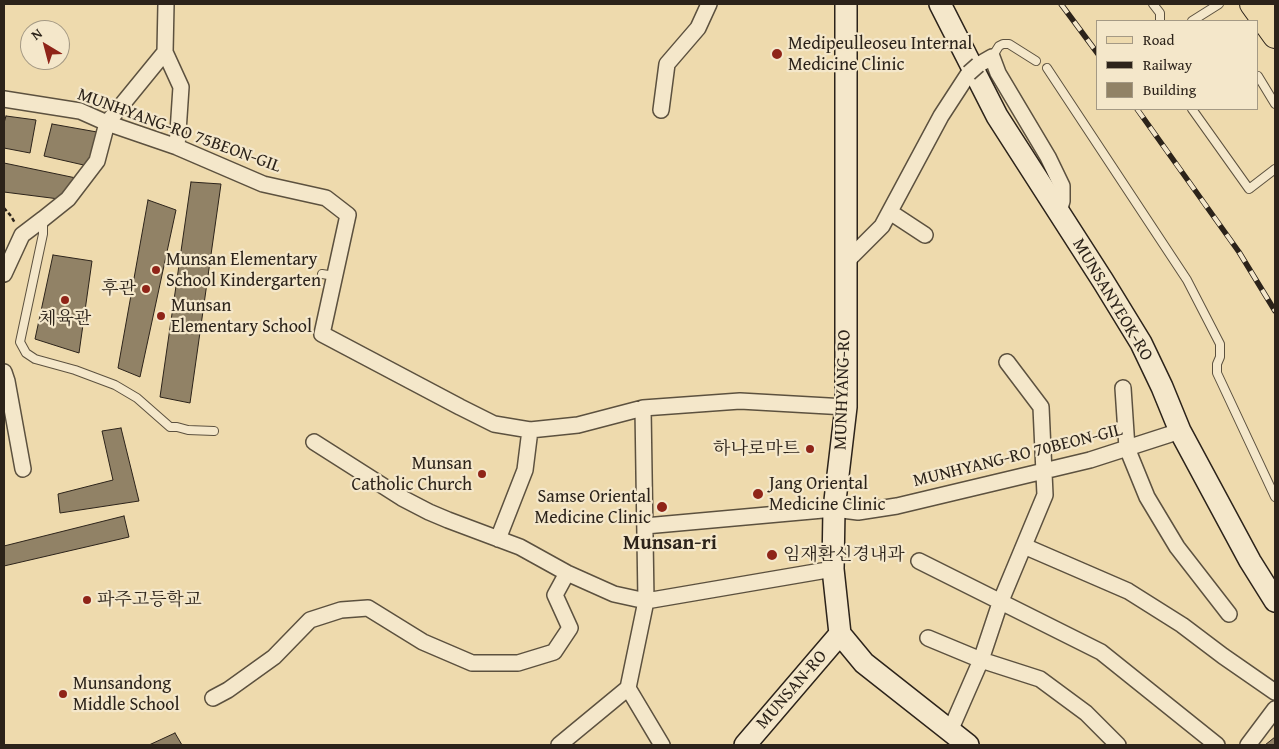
<!DOCTYPE html>
<meta charset="utf-8">
<style>
body{margin:0}
#map{position:relative;width:1279px;height:749px;overflow:hidden;background:#eedaad;font-family:"Gentium Book Plus",serif}
canvas{display:block}
.frame{position:absolute;inset:0;border:5px solid #2c231a;pointer-events:none}
.legend{position:absolute;left:1096px;top:20px;width:162px;height:90px;box-sizing:border-box;background:#f4e7ca;border:1px solid #a49984;margin:0;padding:6px 9px;list-style:none;font-size:15px;color:#2c231a}
.legend li{display:flex;align-items:center;gap:10px;height:25px}
.legend b{width:25px;border:1px solid #a49984}
.north{position:absolute;left:20px;top:20px;width:50px;height:50px;box-sizing:border-box;background:#f4e7ca;border:1px solid #a49984;border-radius:50%;rotate:323deg;font-size:14px;font-weight:700;line-height:20px;text-align:center;color:#2c231a}
.north::after{content:'';display:block;margin:auto;width:18px;height:22px;background:#8f2418;clip-path:polygon(50% 0,100% 100%,50% 72%,0 100%)}
</style>
<div id="map">
<canvas width="1279" height="749"></canvas>
<div class="frame"></div>
<ul class="legend">
<li><b style="height:6px;background:#eedaad"></b>Road</li>
<li><b style="height:6px;background:#2c231a"></b>Railway</li>
<li><b style="height:14px;background:#918266"></b>Building</li>
</ul>
<div class="north">N</div>
</div>
<script>
const ctx = document.querySelector('canvas').getContext('2d');
ctx.lineJoin = 'round';
function fill(path, color) {
  ctx.fillStyle = color;
  ctx.fill(path, 'evenodd');
}
function poly(rows) {
  const path = new Path2D();
  for (const r of rows) {
    path.moveTo(r[0], r[1]);
    for (let i = 2; i < r.length; i += 2) path.lineTo(r[i], r[i + 1]);
  }
  return path;
}
function trace(path, color, width, dash) {
  ctx.strokeStyle = color;
  ctx.lineWidth = width;
  ctx.lineCap = dash ? 'butt' : 'round';
  ctx.setLineDash(dash || []);
  ctx.stroke(path);
}
function drawText(font, color, halo, rows, align = 'center') {
  ctx.font = font + ' "Gentium Book Plus","Noto Serif KR",serif';
  ctx.lineWidth = 4.5;
  ctx.setLineDash([]);
  ctx.textBaseline = 'middle';
  ctx.strokeStyle = halo;
  ctx.fillStyle = color;
  for (const [text, x, y, turn = 0] of rows) {
    ctx.save();
    ctx.translate(x, y);
    ctx.rotate((+turn || 0) * Math.PI / 180);
    ctx.textAlign = isNaN(turn) ? turn : align;
    if (halo) ctx.strokeText(text, 0, 0);
    ctx.fillText(text, 0, 0);
    ctx.restore();
  }
}
const building = poly([
 [6,116,36,120,30,153,4,148,4,123,6,116],
 [52,124,97,132,88,166,44,156,52,124],
 [4,163,76,178,59,199,4,192,4,163],
 [191,182,221,184,190,403,160,397,191,182],
 [148,200,176,210,140,377,118,368,148,200],
 [53,255,92,261,79,353,35,339,53,255],
 [121,428,139,501,60,513,58,494,113,480,102,431,121,428],
 [124,516,129,537,4,566,4,546,124,516],
 [175,733,182,745,149,745,175,733],
 [1275,737,1275,745,1265,745,1275,737]
]);
fill(building, '#918266');
trace(building, '#2c231a', 1);
const lane = poly([
 [1153,4,1160,13,1160,21],
 [1192,21,1219,4],
 [992,57,999,46,1003,44,1009,44,1036,61],
 [1047,68,1187,280,1220,344,1220,357,1217,364,1217,373,1275,497],
 [1258,76,1275,104],
 [1192,109,1249,189,1275,169,1275,170],
 [43,219,43,234,20,342,26,353,35,359,75,370,115,385,137,398,170,427,177,427,188,430,214,431],
 [322,274,335,276]
]);
const street = poly([
 [165,52,181,87,177,147],
 [978,65,992,57,998,73,1048,157,1062,186,1062,201,1059,212],
 [4,99,80,111,107,123,177,147,263,184,326,198,348,215,322,334,460,407,494,424,530,430,578,425,643,408,740,401,846,407],
 [661,110,667,64,698,28,709,4],
 [890,212,925,235],
 [846,262,882,226,941,116,969,73],
 [4,274,22,235,43,219,68,199,97,161,107,123,165,52,166,4],
 [4,372,7,381,23,469],
 [1123,388,1127,448,1147,497,1177,547,1229,614],
 [314,442,402,498,429,512,448,520,520,547,567,573,614,594,646,601,833,569],
 [645,526,834,509,858,512,897,506,1090,460,1180,431],
 [498,539,525,470,530,430],
 [1024,546,1128,591,1182,625,1223,656,1275,692],
 [919,561,1101,652,1217,745],
 [928,638,981,660,1040,679,1086,713,1118,745],
 [628,688,662,745],
 [213,698,228,690,274,657,310,620,341,610,368,608,423,642,472,663,518,663,554,652,570,628,555,595,567,573],
 [950,731,981,660,1000,603,1045,495,1041,407,1007,362],
 [559,745,628,688,646,601,643,408],
 [1248,745,1275,709]
]);
const secondary = poly([
 [846,4,846,407,834,509,833,569,840,634,864,663,968,745],
 [940,4,997,116,1103,281,1141,343,1162,387,1180,431,1250,561,1275,601],
 [745,745,840,634]
]);
const primary = poly([
 [1252,4,1275,36],
 [1274,4,1275,5]
]);
trace(lane, '#5c513f', 10);
trace(street, '#5c513f', 18);
trace(secondary, '#2c231a', 24);
trace(primary, '#2c231a', 26);
trace(poly([
 [4,208,11,216,15,223]
]), '#2c231a', 2.5, [4, 2.5]);
trace(lane, '#f4e7ca', 8);
trace(street, '#f4e7ca', 15);
trace(secondary, '#f4e7ca', 21);
trace(primary, '#eedaad', 24);
const rail = poly([
 [1061,4,1098,54],
 [1137,109,1239,252,1275,311]
]);
trace(rail, '#2c231a', 5.5);
trace(rail, '#f4e7ca', 4, [11]);
const streetBridge = poly([
 [969,73,978,65]
]);
trace(streetBridge, '#5c513f', 18, []);
trace(streetBridge, '#f4e7ca', 15);
for (const [x, y, r, color] of [
 [777,54,6,"#8f2418"],
 [156,270,5,"#8f2418"],
 [146,289,5,"#8f2418"],
 [65,300,5,"#8f2418"],
 [161,316,5,"#8f2418"],
 [810,449,5,"#8f2418"],
 [482,474,5,"#8f2418"],
 [758,494,6,"#8f2418"],
 [662,507,6,"#8f2418"],
 [772,555,6,"#8f2418"],
 [87,600,5,"#8f2418"],
 [63,694,5,"#8f2418"]
]) {
  const dot = new Path2D();
  dot.arc(x, y, r, 0, 2 * Math.PI);
  ctx.fillStyle = color;
  ctx.fill(dot);
  trace(dot, '#f4e7ca', 2);
}
drawText('18px', '#2c231a', '#f4e7ca', [
 ["Medipeulleoseu Internal",788,44],
 ["Medicine Clinic",788,65],
 ["Munsan Elementary",166,260],
 ["School Kindergarten",166,281],
 ["후관",136,289,"right"],
 ["Munsan",171,306],
 ["Elementary School",171,327],
 ["체육관",65,319,"center"],
 ["하나로마트",800,449,"right"],
 ["Munsan",472,464,"right"],
 ["Catholic Church",472,485,"right"],
 ["Jang Oriental",769,484],
 ["Medicine Clinic",769,505],
 ["Samse Oriental",651,497,"right"],
 ["Medicine Clinic",651,518,"right"],
 ["임재환신경내과",783,555],
 ["파주고등학교",97,600],
 ["Munsandong",73,684],
 ["Middle School",73,705]
], 'left');
drawText('18px', '#2c231a', '#f4e7ca', [
 ["MUNHYANG-RO 75BEON-GIL",179,131,20],
 ["MUNSANYEOK-RO",1112,300,59],
 ["MUNHYANG-RO",843,390,-88],
 ["MUNHYANG-RO 70BEON-GIL",1018,456,-14],
 ["MUNSAN-RO",792,690,-49]
]);
drawText('bold 20px', '#2c231a', '#f4e7ca', [
 ["Munsan-ri",670,544]
]);
</script>
